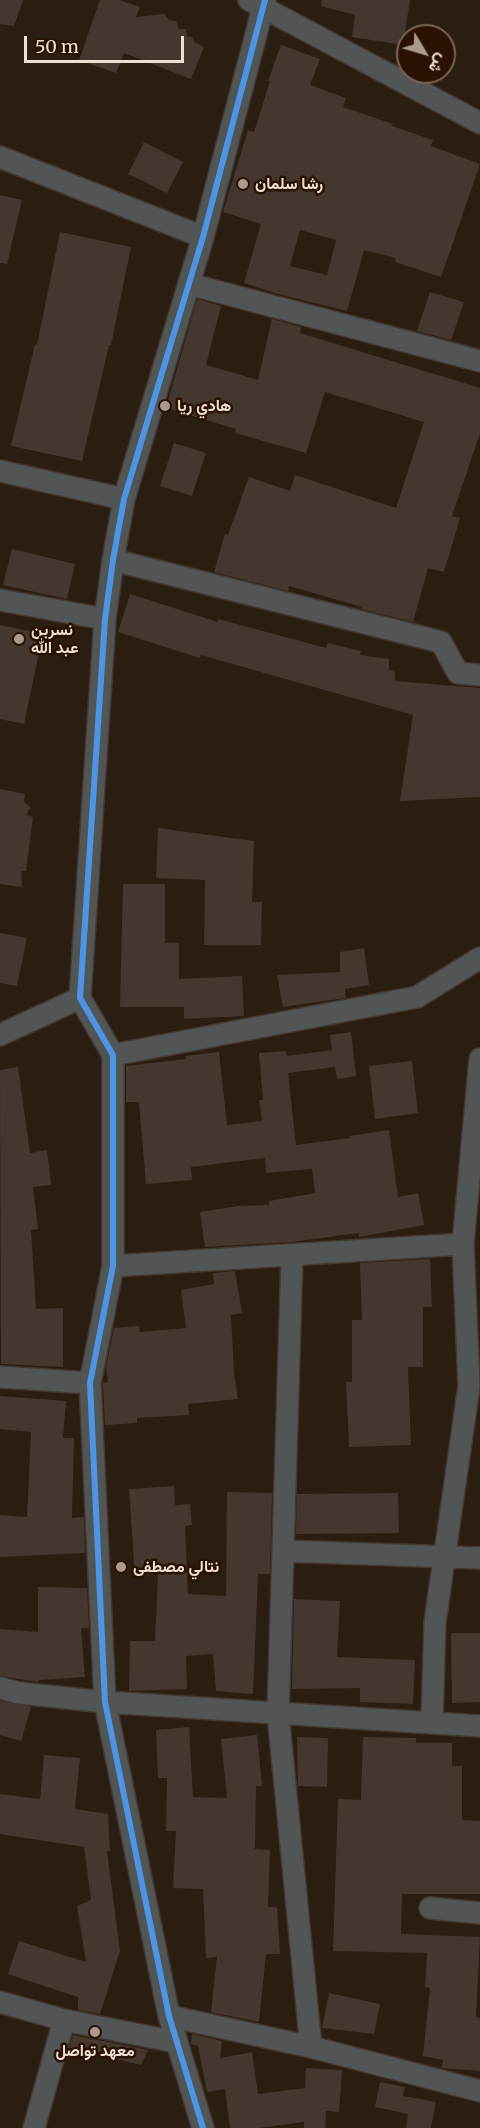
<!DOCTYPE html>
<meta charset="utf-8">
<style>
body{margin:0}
#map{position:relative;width:480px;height:2128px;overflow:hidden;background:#2a1d12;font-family:Merriweather,Vazirmatn,serif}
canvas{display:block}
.north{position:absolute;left:396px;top:24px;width:60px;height:60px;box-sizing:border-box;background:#2a1201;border:2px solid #796455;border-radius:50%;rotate:128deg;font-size:16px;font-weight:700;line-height:24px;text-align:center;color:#efded3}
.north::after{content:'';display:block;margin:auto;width:21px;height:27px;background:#aa9a8f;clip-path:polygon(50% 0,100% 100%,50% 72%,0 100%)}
.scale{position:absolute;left:24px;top:36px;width:160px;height:27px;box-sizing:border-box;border:3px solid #efded3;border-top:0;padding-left:8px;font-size:18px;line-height:21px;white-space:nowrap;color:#efded3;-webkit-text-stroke:4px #2a1201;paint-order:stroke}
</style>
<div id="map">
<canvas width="480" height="2128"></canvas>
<div class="north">ش</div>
<div class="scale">50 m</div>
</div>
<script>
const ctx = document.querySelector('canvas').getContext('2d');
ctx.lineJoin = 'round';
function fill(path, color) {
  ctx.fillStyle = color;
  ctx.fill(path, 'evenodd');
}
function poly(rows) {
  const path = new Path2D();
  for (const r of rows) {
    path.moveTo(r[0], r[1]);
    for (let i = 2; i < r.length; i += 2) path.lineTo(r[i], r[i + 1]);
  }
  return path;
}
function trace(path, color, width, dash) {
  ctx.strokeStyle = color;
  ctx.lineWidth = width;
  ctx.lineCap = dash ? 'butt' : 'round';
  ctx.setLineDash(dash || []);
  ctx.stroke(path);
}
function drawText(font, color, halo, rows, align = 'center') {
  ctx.font = font + ' Merriweather,Vazirmatn,serif';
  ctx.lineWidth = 5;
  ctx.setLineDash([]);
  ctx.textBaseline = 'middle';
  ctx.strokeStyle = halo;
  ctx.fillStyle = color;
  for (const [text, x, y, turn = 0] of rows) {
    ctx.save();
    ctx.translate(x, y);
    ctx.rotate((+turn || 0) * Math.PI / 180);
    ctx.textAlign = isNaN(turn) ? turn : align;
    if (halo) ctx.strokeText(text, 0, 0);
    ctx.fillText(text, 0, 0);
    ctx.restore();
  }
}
fill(poly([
 [0,0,23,0,14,26,0,24],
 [100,0,119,0,140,7,136,17,164,14,169,20,176,21,179,29,186,29,187,36,193,37,194,42,204,47,191,79,124,53,116,73,79,60],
 [322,0,410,0,403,45,352,37,355,15,321,6],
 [281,45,320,59,310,85,346,98,343,107,393,124,392,126,433,140,431,146,480,164,441,277,395,262,396,258,364,250,347,311,278,294,244,283,261,224,223,212,248,130,254,132,270,81,268,81],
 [300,230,336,240,327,275,290,266],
 [144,142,183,162,167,193,128,174],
 [0,195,22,200,7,264,0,263],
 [60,232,131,247,111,345,109,345,82,461,11,446,35,344,37,345],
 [430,292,464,302,451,340,417,331],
 [197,299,221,306,206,365,258,380,272,319,301,327,300,333,480,388,480,433,452,516,460,518,444,572,428,568,413,622,361,609,362,607,289,586,288,591,214,572,225,534,228,535,249,477,290,491,295,475,396,508,424,422,325,392,306,453,235,433,236,429,166,408],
 [174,443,206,453,192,496,160,486],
 [12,549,75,564,67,599,3,585],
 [130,594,218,622,218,619,326,648,328,643,361,651,360,655,389,659,389,670,395,672,395,681,480,688,480,797,400,801,413,715,201,655,200,658,118,632],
 [0,625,43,634,24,724,0,719],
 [0,789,25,794,24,802,31,807,26,815,33,817,26,871,21,871,22,887,0,884],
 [158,828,254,841,252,902,262,902,261,945,204,945,205,880,156,878],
 [123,884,165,884,165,943,179,943,179,979,242,976,244,1016,184,1019,184,1007,120,1007],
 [0,933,27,938,17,986,0,983],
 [364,948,369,985,345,989,346,998,283,1007,277,975,340,972,340,952],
 [351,1032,356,1076,337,1079,335,1067,288,1073,296,1145,350,1138,349,1136,389,1130,398,1197,418,1193,424,1225,359,1237,359,1233,291,1242,205,1247,200,1212,238,1206,269,1205,269,1201,315,1193,312,1169,266,1173,265,1158,191,1167,192,1180,146,1184,139,1102,126,1102,126,1066,186,1059,185,1056,219,1052,227,1125,262,1121,259,1100,263,1100,259,1053,286,1051,287,1056,332,1050,330,1035],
 [412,1061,418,1113,375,1119,369,1066],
 [18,1067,30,1153,47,1150,51,1185,33,1187,38,1229,31,1230,36,1309,63,1308,63,1367,1,1364,0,1070],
 [430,1259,432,1307,423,1307,423,1367,408,1367,411,1445,349,1447,346,1382,352,1382,352,1320,362,1320,360,1263],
 [235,1271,242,1313,231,1315,234,1373,238,1399,188,1404,189,1415,137,1418,137,1423,105,1425,103,1383,108,1382,106,1367,114,1328,139,1326,140,1332,186,1328,181,1290,214,1284,213,1273],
 [0,1396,66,1401,63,1438,74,1438,72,1518,84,1517,85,1553,0,1557,0,1515,27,1517,31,1432,0,1429],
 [174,1486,175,1505,190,1504,192,1525,185,1526,188,1594,226,1596,227,1492,272,1493,270,1574,258,1574,253,1694,216,1691,213,1654,186,1656,187,1689,129,1691,130,1641,155,1641,158,1574,135,1576,129,1489],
 [398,1493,399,1533,296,1534,297,1494],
 [38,1587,87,1588,89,1628,81,1628,85,1677,39,1680,38,1682,0,1676,0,1629,38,1632],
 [294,1599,340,1601,337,1657,415,1660,413,1704,360,1702,360,1688,292,1689],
 [451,1633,480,1633,480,1702,452,1703],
 [0,1701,31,1707,21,1741,0,1735],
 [189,1727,193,1797,227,1798,221,1739,257,1735,262,1786,256,1786,255,1849,270,1850,268,1907,277,1907,280,1954,266,1954,259,2022,211,2012,217,1957,206,1958,203,1889,173,1888,176,1831,166,1831,167,1778,158,1778,156,1730],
 [297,1737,328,1738,327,1787,298,1786],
 [363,1737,416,1738,416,1743,452,1743,452,1766,462,1766,462,1820,480,1821,480,1894,402,1894,401,1934,480,1937,476,2017,480,2018,480,2071,442,2068,443,2060,423,2056,430,1988,425,1987,427,1953,333,1951,338,1799,361,1800],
 [44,1755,80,1758,75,1809,108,1814,110,1851,107,1851,120,1951,100,2014,78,2010,78,1997,8,1974,19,1941,86,1962,77,1906,91,1900,84,1847,0,1834,0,1794,40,1799],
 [329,1993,380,2004,374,2034,322,2028],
 [192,2034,222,2041,220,2058,252,2052,258,2094,305,2088,306,2068,342,2070,339,2112,326,2111,325,2128,304,2128,304,2122,259,2128,230,2128,225,2089,207,2092,198,2046,191,2044],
 [73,2035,148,2050,141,2065,69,2048],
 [380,2082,405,2087,403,2096,436,2102,431,2128,406,2128,408,2114,375,2107]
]), '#443730');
const minor = poly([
 [249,0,480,123],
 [0,157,203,237],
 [189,284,480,361],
 [0,471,124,499],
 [113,560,441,642,458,673,480,675],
 [0,600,105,619],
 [0,1035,80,998],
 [113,1055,417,997,480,958],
 [292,1256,278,1714,311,2047],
 [113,1266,463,1244],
 [0,1377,90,1383],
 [283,1551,480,1558],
 [0,1688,19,1693,105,1702,480,1726],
 [432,1722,435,1622,469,1386,463,1244,480,1059],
 [430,1908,480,1913],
 [0,2002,64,2020,176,2042],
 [169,2016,311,2047,480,2091],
 [34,2128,64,2020],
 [203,2128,169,2016,105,1702,90,1383,113,1266,113,1055,80,998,105,619,113,560,124,499,203,237,265,0]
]);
trace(minor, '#44382f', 24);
trace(minor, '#515556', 21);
trace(poly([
 [203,2128,169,2016,105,1702,90,1383,113,1266,113,1055,80,998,105,619,113,560,124,499,203,237,265,0]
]), '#4d94e3', 6);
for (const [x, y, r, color] of [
 [243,184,6,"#aa9a8f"],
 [165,406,6,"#aa9a8f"],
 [19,639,6,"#aa9a8f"],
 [121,1567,6,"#aa9a8f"],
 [95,2032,6,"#aa9a8f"]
]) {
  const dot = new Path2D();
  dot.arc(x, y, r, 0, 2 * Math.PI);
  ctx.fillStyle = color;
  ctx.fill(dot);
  trace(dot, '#2a1201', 2);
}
drawText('bold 16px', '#efded3', '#2a1201', [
 ["رشا سلمان",255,184],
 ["هادي ريا",177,406],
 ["نسرين",31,630],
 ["عبد الله",31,648],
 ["نتالي مصطفى",133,1567],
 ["معهد تواصل",95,2051,"center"]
], 'left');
</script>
